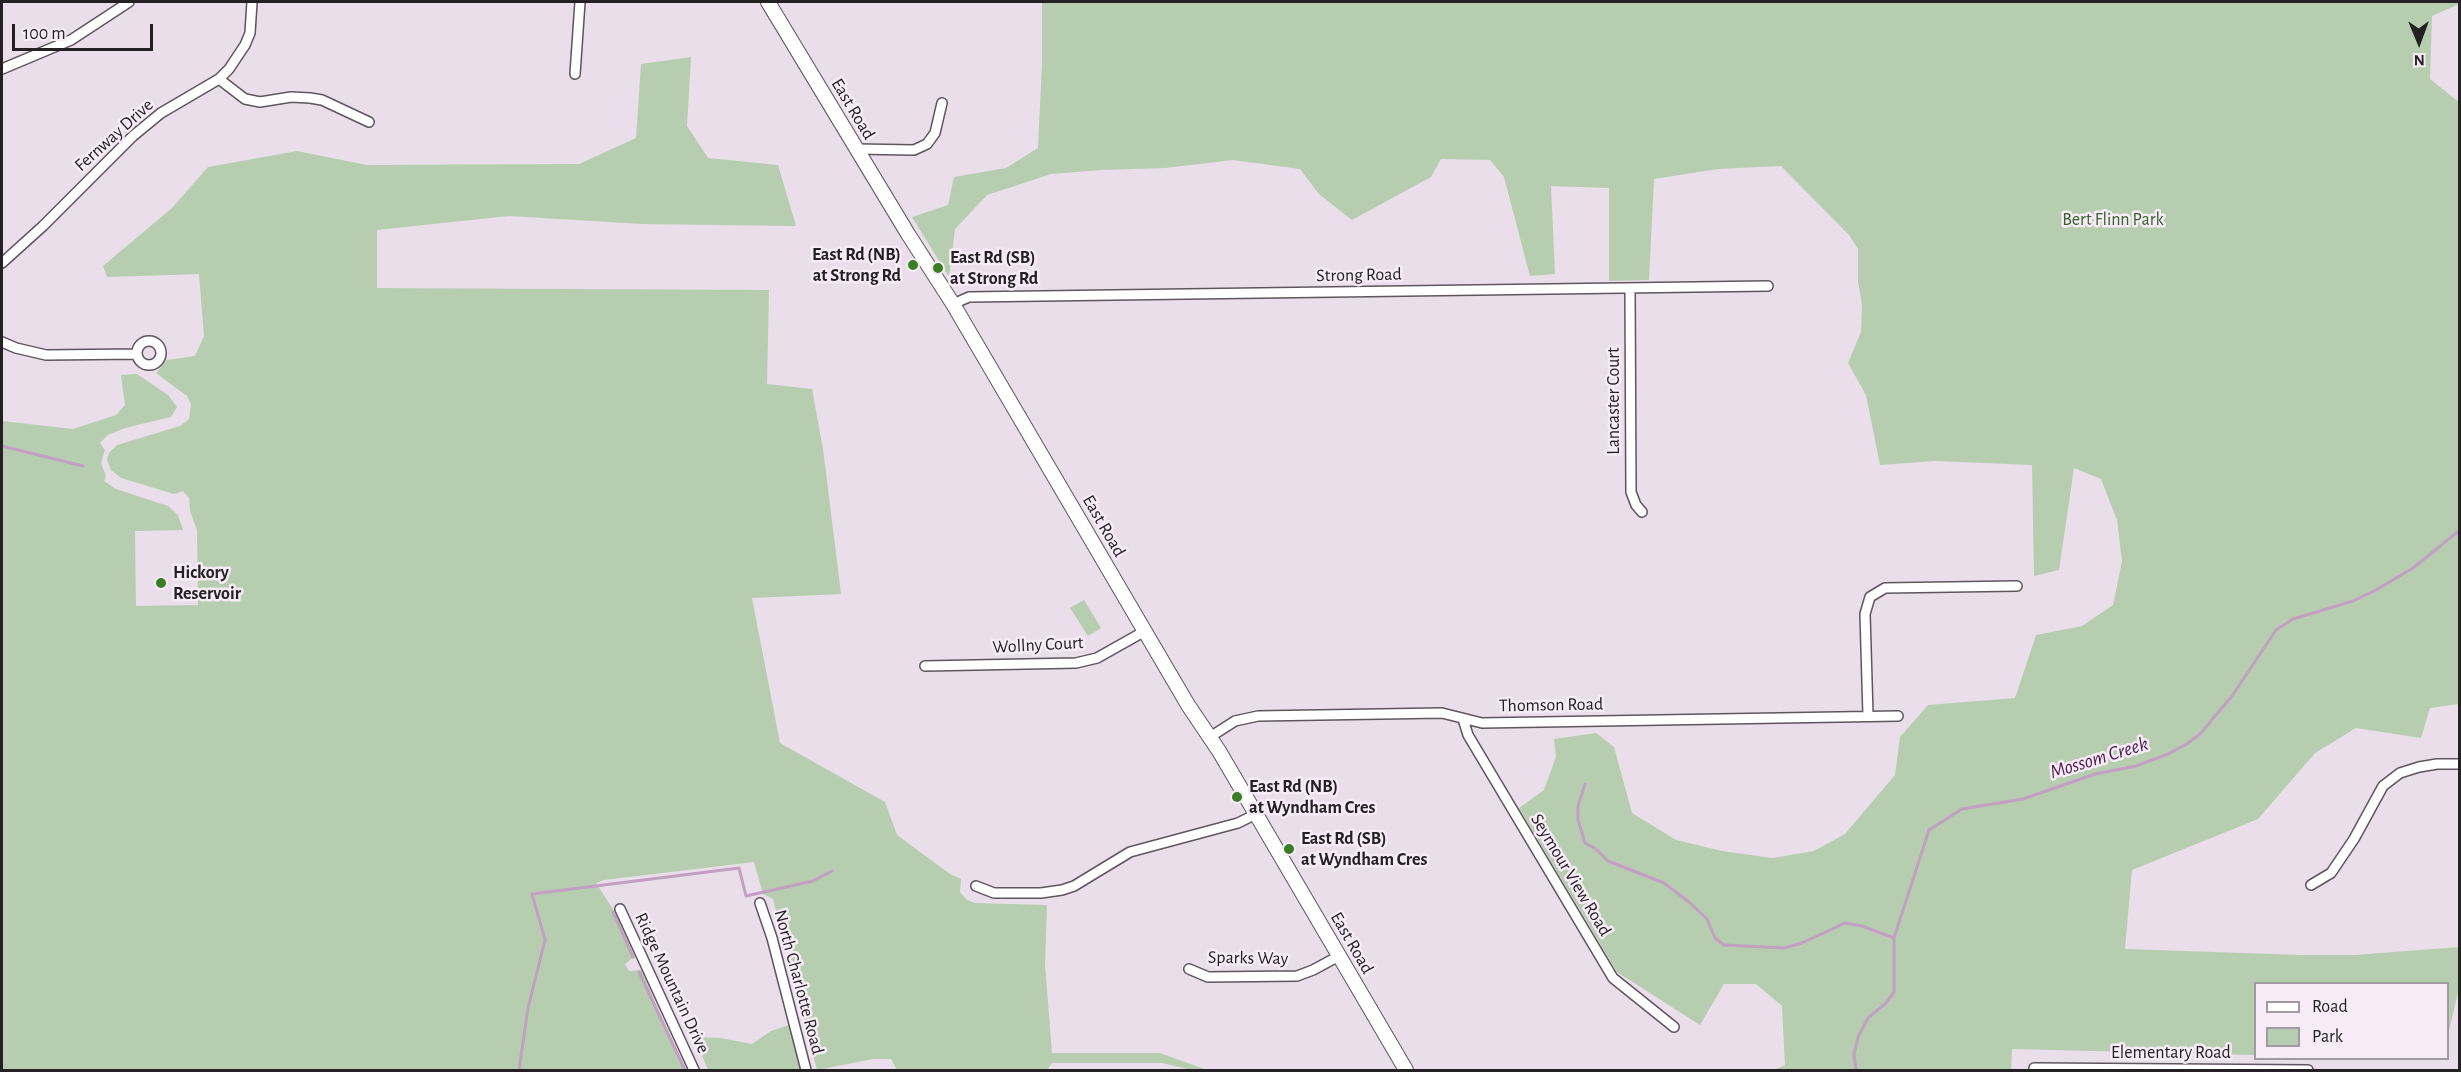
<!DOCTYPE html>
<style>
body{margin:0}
#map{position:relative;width:2461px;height:1072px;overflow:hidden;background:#e9dee9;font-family:"Alegreya Sans",sans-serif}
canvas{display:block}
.frame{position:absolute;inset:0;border:3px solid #242024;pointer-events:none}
.legend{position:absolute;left:2254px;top:982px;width:195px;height:78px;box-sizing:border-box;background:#f6ebf6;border:2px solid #a29aa2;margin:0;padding:8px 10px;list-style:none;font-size:18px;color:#242024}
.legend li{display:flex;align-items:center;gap:12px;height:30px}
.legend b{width:30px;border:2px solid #a29aa2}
.north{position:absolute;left:2389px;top:12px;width:60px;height:60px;-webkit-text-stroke:4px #f6ebf6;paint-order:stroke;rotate:179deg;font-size:16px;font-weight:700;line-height:24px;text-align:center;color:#242024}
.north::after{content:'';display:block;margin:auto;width:21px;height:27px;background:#242024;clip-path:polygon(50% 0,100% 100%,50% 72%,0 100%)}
.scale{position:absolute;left:12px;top:24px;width:141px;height:27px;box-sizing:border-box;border:3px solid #242024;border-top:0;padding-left:8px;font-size:18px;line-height:21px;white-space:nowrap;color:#242024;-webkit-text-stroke:4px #f6ebf6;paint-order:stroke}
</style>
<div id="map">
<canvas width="2461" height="1072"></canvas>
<div class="frame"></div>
<ul class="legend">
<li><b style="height:8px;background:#fff"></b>Road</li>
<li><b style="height:16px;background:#b6ceaf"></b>Park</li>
</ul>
<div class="north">N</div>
<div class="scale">100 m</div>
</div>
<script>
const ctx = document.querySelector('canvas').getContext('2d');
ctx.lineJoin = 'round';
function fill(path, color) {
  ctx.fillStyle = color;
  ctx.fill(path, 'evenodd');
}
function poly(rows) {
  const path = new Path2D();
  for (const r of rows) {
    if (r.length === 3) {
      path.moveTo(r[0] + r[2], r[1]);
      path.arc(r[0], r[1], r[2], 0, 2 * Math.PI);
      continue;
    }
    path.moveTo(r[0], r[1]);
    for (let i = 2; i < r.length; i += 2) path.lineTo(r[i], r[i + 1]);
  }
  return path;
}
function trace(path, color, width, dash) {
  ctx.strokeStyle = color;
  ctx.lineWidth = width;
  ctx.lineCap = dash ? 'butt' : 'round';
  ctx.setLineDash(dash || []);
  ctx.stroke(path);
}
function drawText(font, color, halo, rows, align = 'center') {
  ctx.font = font + ' "Alegreya Sans",sans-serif';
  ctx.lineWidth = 5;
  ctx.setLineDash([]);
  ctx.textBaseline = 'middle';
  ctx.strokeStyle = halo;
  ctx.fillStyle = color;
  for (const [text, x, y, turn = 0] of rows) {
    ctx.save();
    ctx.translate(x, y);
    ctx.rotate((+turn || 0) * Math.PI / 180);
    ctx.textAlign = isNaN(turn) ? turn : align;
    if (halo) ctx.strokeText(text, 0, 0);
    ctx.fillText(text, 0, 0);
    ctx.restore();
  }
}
fill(poly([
 [1042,2,2459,2,2459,4,2432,16,2430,79,2460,103,2459,704,2430,708,2421,738,2356,728,2315,753,2258,819,2132,870,2125,949,2303,955,2355,955,2459,947,2459,988,2448,1035,2448,984,2256,984,2255,1055,2012,1049,2011,1070,1774,1070,1785,1065,1782,1006,1756,984,1724,984,1700,1025,1617,972,1519,808,1544,790,1556,757,1554,739,1596,733,1614,747,1632,813,1676,840,1722,851,1772,858,1814,851,1845,834,1895,775,1900,737,1928,705,2015,698,2036,635,2082,626,2113,605,2122,561,2117,520,2101,479,2074,468,2059,570,2034,576,2032,465,1935,461,1880,465,1866,395,1848,363,1861,332,1862,305,1858,281,1858,249,1849,235,1781,166,1718,169,1654,179,1649,280,1609,281,1609,188,1551,186,1555,274,1530,276,1504,177,1490,160,1441,159,1431,177,1352,220,1319,194,1300,169,1233,160,1165,168,1101,170,1051,174,987,195,955,229,949,277,912,217,948,205,954,177,1006,168,1038,148,1042,65],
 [691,57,687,126,708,158,778,165,796,226,642,224,509,216,377,230,377,288,769,290,767,384,812,389,823,449,841,594,752,598,780,743,885,802,897,835,950,874,961,879,960,892,967,900,975,903,1047,905,1045,965,1052,1053,1160,1053,1207,1070,1192,1070,1162,1063,1052,1063,1047,1070,897,1070,891,1059,873,1059,817,1070,773,899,763,894,754,862,604,880,596,883,614,911,635,956,625,964,629,971,642,970,671,1042,686,1070,2,1070,2,421,73,429,116,415,125,405,121,375,137,374,168,395,177,407,171,417,125,428,108,435,100,443,105,450,101,463,106,476,104,481,116,489,168,506,178,515,183,530,135,531,136,606,198,605,197,530,190,511,189,498,183,491,174,494,121,478,111,470,107,460,109,453,117,445,180,426,189,419,191,404,187,396,156,373,167,360,195,356,204,336,199,274,107,277,103,266,172,208,208,167,297,151,367,165,579,164,636,138,641,64],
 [1084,600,1101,628,1088,636,1070,608],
 [789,1025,800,1069,798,1070,708,1070,694,1037,720,1038,752,1044,771,1031]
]), '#b6ceaf');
trace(poly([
 [2,446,83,466],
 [1585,784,1578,806,1578,820,1585,843,1596,849,1608,861,1664,883,1689,902,1707,919,1715,938,1724,945,1784,948,1802,943,1845,923,1862,926,1894,938],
 [613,912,633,957],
 [639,972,685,1070],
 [519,1070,528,1008,545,940,532,894,739,868,746,896,813,881,832,871],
 [1856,1070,1854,1054,1858,1037,1868,1018,1886,1003,1894,992,1894,938,1929,830,1962,809,2023,799,2095,774,2136,766,2168,754,2187,744,2200,734,2232,696,2276,630,2293,619,2353,601,2376,590,2413,568,2460,530]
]), '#c29fc3', 3);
const street = poly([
 [2,69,71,40,129,2],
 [575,74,580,2],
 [219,79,245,99,260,102,291,97,310,98,322,100,369,122],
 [856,149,914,150,927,144,935,133,942,103],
 [2,263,43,226,133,136,161,113,219,79,229,69,245,45,250,33,252,2],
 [1630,288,1631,492,1636,505,1642,512],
 [953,304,969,297,1768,286],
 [149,353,12],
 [2,342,16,348,46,355,137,354],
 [925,666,1076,663,1097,658,1145,631],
 [1868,715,1865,614,1870,597,1885,588,2017,586],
 [1463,719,1468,735,1613,978,1674,1027],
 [1210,737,1235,721,1258,716,1442,713,1482,723,1898,716],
 [2311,885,2331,873,2354,839,2383,786,2400,773,2419,767,2437,764,2460,764],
 [976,886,994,893,1041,893,1062,890,1074,886,1130,852,1238,823,1256,814],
 [760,903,772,938,806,1070],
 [620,909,694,1070],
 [1189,969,1208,977,1297,976,1313,970,1339,956],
 [2034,1068,2308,1070]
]);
const secondary = poly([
 [768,2,908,234,953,304,1188,705,1219,751,1406,1070]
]);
trace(street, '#5f555f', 12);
trace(secondary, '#5f555f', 16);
trace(street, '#fff', 9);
trace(secondary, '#fff', 14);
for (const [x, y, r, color] of [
 [913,265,6,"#397e22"],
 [938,268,6,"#397e22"],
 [161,583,6,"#397e22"],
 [1237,797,6,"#397e22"],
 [1289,849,6,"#397e22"]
]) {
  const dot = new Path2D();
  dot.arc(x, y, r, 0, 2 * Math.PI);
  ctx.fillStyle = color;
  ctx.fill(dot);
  trace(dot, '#f6ebf6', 2);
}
drawText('18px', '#242024', '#f6ebf6', [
 ["East Road",853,109,59],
 ["Fernway Drive",114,135,-42],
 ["Strong Road",1359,275,-1],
 ["Lancaster Court",1614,401,-90],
 ["East Road",1104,526,60],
 ["Wollny Court",1038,645,-3],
 ["Thomson Road",1551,705,-1],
 ["Seymour View Road",1571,875,59],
 ["East Road",1352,943,60],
 ["Sparks Way",1248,958,1],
 ["North Charlotte Road",799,982,75],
 ["Ridge Mountain Drive",672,983,65],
 ["Elementary Road",2171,1053]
]);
drawText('18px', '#38612c', '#f6ebf6', [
 ["Bert Flinn Park",2113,220]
]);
drawText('bold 18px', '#242024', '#f6ebf6', [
 ["East Rd (NB)",901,255,"right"],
 ["at Strong Rd",901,276,"right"],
 ["East Rd (SB)",950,258],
 ["at Strong Rd",950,279],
 ["Hickory",173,573],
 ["Reservoir",173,594],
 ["East Rd (NB)",1249,787],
 ["at Wyndham Cres",1249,808],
 ["East Rd (SB)",1301,839],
 ["at Wyndham Cres",1301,860]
], 'left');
drawText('italic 20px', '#4c214f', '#f6ebf6', [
 ["Mossom Creek",2099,758,-17]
]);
</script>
